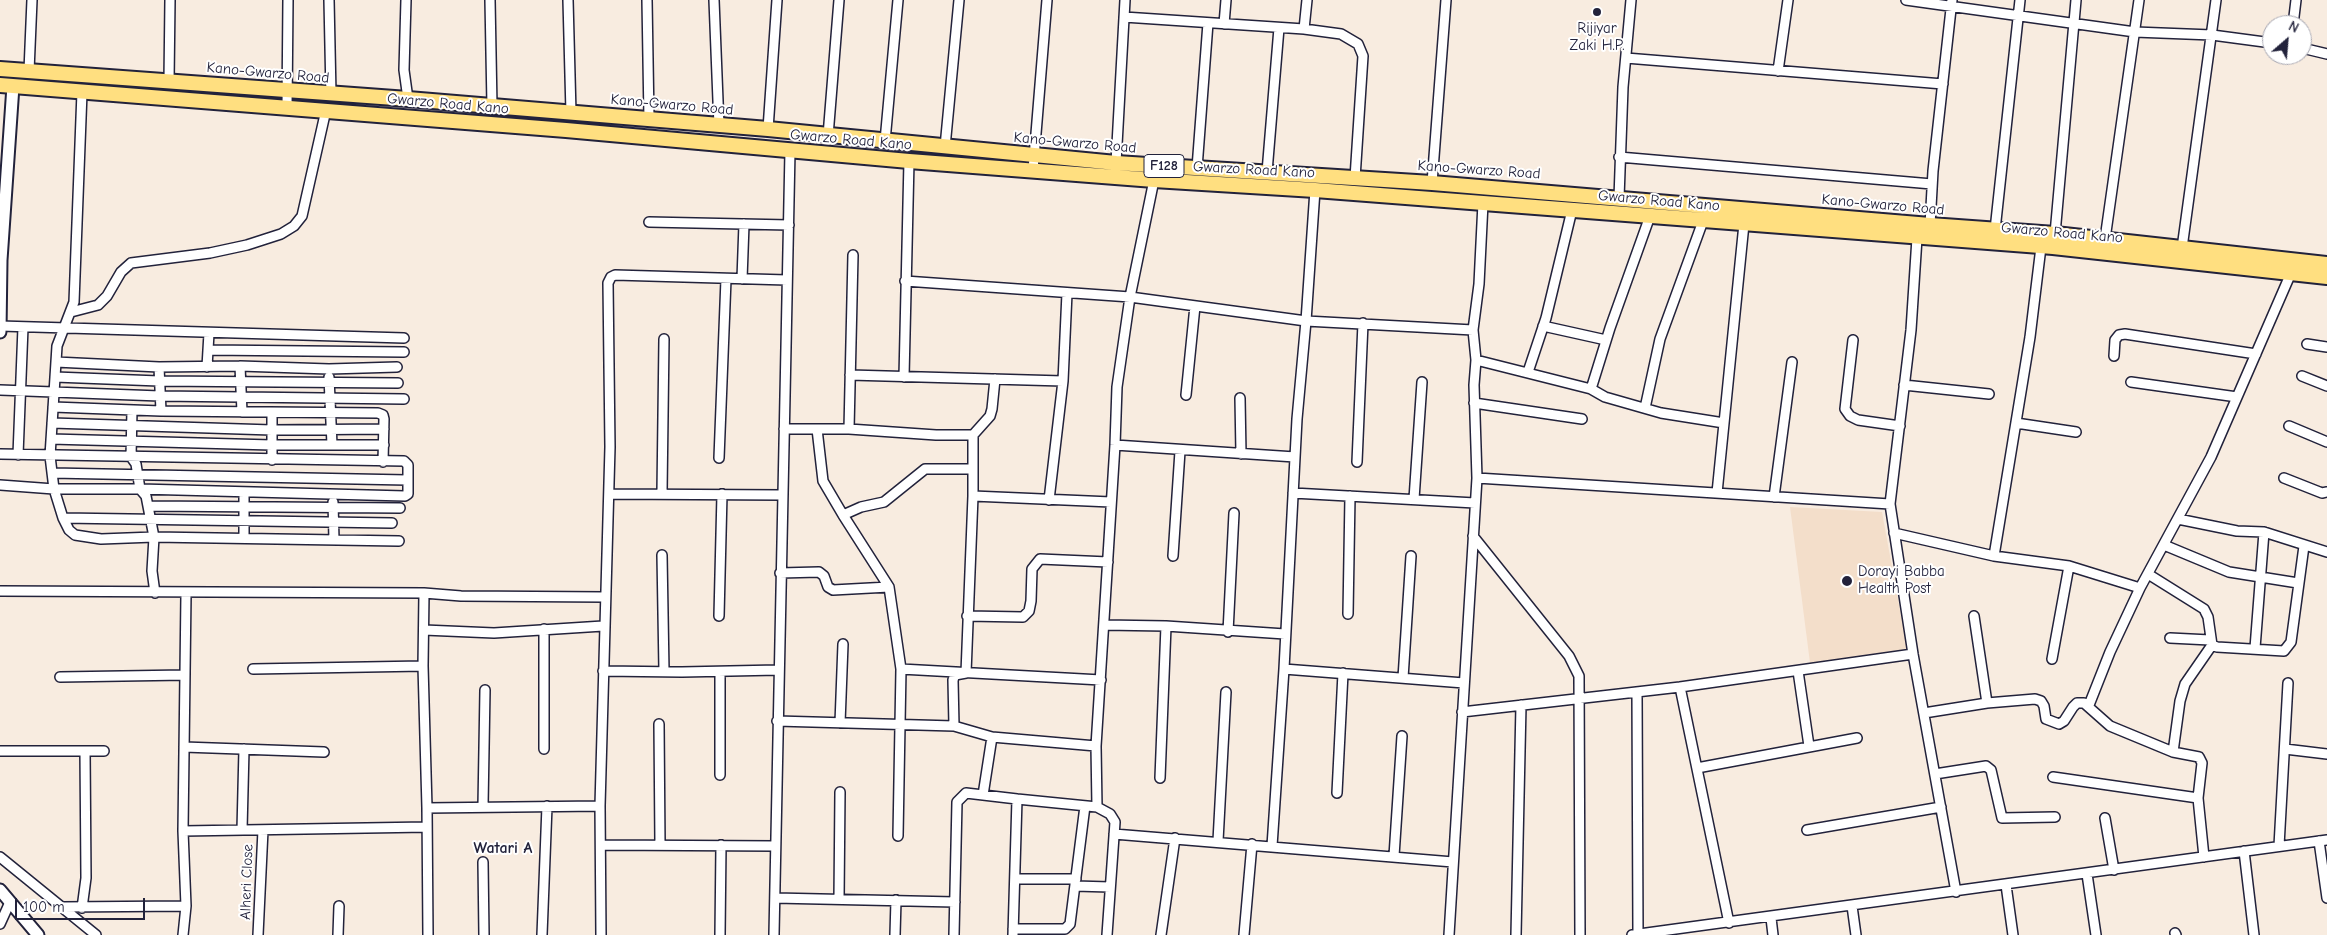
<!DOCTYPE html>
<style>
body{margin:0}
#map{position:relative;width:2327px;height:935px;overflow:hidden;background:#f8ece0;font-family:"Comic Neue",sans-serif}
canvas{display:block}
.north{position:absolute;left:2262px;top:15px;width:50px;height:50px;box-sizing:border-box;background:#fff;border:1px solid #a7a7b1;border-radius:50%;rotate:27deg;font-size:14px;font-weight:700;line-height:20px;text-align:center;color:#22223b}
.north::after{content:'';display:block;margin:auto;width:18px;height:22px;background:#22223b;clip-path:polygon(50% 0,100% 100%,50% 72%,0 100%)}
.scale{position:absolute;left:15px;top:898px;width:130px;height:22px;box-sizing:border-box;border:2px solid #22223b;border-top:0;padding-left:6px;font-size:15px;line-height:18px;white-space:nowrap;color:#22223b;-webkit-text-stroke:4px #fff;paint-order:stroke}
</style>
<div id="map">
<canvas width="2327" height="935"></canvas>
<div class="north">N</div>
<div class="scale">100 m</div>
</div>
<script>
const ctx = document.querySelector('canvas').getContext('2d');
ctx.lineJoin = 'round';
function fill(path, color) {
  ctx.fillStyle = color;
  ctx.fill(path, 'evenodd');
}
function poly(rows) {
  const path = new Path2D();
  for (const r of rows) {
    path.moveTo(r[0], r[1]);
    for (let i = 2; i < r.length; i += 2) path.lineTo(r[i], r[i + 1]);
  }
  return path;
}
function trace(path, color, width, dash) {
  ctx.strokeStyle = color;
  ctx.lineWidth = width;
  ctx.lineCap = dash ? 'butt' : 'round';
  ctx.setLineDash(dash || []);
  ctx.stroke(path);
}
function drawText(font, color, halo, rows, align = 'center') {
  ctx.font = font + ' "Comic Neue",sans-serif';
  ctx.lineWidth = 4;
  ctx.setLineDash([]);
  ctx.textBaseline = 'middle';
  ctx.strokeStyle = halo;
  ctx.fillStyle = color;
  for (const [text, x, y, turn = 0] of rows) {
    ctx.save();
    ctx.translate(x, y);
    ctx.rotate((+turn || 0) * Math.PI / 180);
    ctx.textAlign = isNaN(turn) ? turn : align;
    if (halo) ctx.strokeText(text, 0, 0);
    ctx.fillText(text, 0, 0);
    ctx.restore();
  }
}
fill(poly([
 [1790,507,1882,512,1907,649,1810,663]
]), '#f3deca');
const minor = poly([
 [329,0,331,94],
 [406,0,404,70,408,99],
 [490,0,492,106],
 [568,0,571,113],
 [647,0,649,119],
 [714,0,719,126],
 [1906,0,2135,32,2212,35,2272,43],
 [1124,17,1304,29,1341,34,1358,44,1363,56,1355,178],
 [1224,24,1226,0],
 [2293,25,2296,0],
 [1304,29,1307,0],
 [2302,48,2327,54],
 [1626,58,1943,84],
 [29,71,32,0],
 [1778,71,1788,0],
 [169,81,170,0],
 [82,92,74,302,57,346,50,456,54,489,63,518,69,530,75,535,101,539,154,537,399,541],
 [287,107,288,0],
 [768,129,777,0],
 [828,136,839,0],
 [885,141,898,0],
 [945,147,959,0],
 [1619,157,1932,184],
 [1116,163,1125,0],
 [1197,168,1208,23],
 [1033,170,1047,0],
 [1267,172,1279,28],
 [1432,183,1446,0],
 [1619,198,1623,87,1631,0],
 [649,222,789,225],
 [1930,225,1933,171,1952,0],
 [1995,230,2020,0],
 [2055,234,2076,0],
 [1917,238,1911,330,1890,504,1913,654,1956,892],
 [2105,239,2139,0],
 [2182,248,2216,0],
 [742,279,744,224],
 [905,281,1130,297,1306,321,1473,330],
 [71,312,98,305,107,296,121,272,131,263,210,253,247,245,281,234,294,226,302,216,326,110],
 [0,326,404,338],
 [1543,326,1606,340],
 [1853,340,1845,409,1850,416,1858,420,1900,426],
 [2307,344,2327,347],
 [208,350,404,352],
 [2114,356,2115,340,2119,335,2125,334,2256,354],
 [1476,360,1591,389,1605,397,1661,413,1724,423],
 [56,362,159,367,240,366,329,369,397,367],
 [240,366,242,412],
 [159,367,161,411],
 [207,367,209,333],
 [1528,372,1546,318,1572,210],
 [850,375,1063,381],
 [2302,376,2327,386],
 [55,377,159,381,398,383],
 [329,377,332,445],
 [904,377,909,161],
 [2131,382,2237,397],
 [1904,385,1989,394],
 [1591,389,1610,328,1650,216],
 [0,390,160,396,404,399],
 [1186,395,1195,306],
 [1240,398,1241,454],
 [1474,403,1582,419],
 [53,407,161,411,378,413,383,415,384,419,383,462],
 [1645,408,1660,339,1703,221],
 [132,410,131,457,136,464,140,489,146,496,154,537,152,571,155,593],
 [272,413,272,460],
 [52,423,272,430,384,429],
 [2016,423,2076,432],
 [2289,426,2327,442],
 [784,429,849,429,936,435,973,435,973,496,966,673,955,675,953,680,954,726,992,737,1096,746],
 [817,429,823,481,843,515],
 [849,429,853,255],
 [973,435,990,416,992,409,995,379],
 [51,439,272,445,384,445],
 [1115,445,1295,457],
 [0,454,404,461,408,465,408,494,405,496,140,489,54,489,0,485],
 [18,455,23,327],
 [719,458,726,279],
 [1357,462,1363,323],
 [52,473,407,480],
 [1477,478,1890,504],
 [2284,478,2322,493,2327,492],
 [244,492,244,538],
 [662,492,664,339],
 [1293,493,1475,503],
 [1717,493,1744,224],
 [609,494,782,495],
 [973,496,1111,502],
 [1774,497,1792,362],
 [1414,499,1422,382],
 [1049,500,1063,381,1067,293],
 [333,502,334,540],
 [148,506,400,508],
 [63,518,392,523],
 [2178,519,2237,531,2264,532,2327,552],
 [1894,533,1994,556,2069,566,2140,588],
 [1473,536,1569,656,1579,676,1580,935],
 [2164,545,2229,572,2298,583],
 [662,555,664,671],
 [1173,556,1180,451],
 [1994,556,2030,337,2041,247],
 [780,573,819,572,824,576,828,587,833,590,889,587],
 [2148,574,2204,609,2208,617,2212,645,2217,647,2284,651,2291,642,2304,546],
 [0,591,424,593,423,666,427,808,600,806],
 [424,593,461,596,605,597],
 [1348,614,1350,496],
 [719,616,722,494],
 [967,616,1023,617,1029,611,1031,601,1032,569,1040,559,1108,562],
 [1974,616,1987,703],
 [1104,625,1166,626,1285,634],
 [544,629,544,749],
 [424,630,494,633,603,626],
 [1228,632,1234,513],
 [2170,638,2210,640],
 [2255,648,2264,532],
 [2052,659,2069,566],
 [253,669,423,666],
 [901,669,889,587,843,515,861,507,884,502,925,469,973,469],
 [1284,669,1464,683],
 [603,671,682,672,778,670],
 [1798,671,1809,746],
 [60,677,185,675],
 [1403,678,1411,556],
 [1637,692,1638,934],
 [2089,705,2110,652,2140,588,2211,457,2291,273],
 [1462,712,1680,687],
 [1924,713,1987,703,2035,699,2041,701,2044,706,2046,719,2059,724,2064,721,2073,707,2077,703,2084,703,2110,726,2173,752,2199,757,2202,763,2198,798],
 [777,721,954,726],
 [840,723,843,644],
 [659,724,660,845],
 [184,747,324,752],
 [2285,749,2327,754],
 [0,751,104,751],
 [2173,752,2180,701,2185,684,2212,645],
 [1697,768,1857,738],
 [1935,774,1986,766,1991,770,2002,818,2055,817],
 [720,775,720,672],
 [2053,777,2198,798,2204,857],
 [1160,778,1166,626],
 [1337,793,1343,673],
 [983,795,992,737],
 [483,806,485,690],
 [427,808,428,935],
 [2105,818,2114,870],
 [242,830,244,749],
 [1807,830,1941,807],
 [183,831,427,827],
 [1114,834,1453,862],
 [898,836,901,669,1101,680],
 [1218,841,1226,692],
 [2319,841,2327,898],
 [601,845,775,846],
 [1272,846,1284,669,1297,419,1306,321,1315,190],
 [2279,846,2288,683],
 [2244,851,2254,935],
 [1394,856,1402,736],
 [0,857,96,935],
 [483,862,484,935],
 [2087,874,2096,935],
 [1015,879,1076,879],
 [2006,885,2013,935],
 [1075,886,1110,887],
 [775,898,955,902],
 [839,899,840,792],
 [1852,906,1856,935],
 [63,907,186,906],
 [82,908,86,878,85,751],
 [1771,918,1773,935],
 [1729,923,1680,687,1913,654],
 [0,924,10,902],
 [1013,929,1065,929,1070,924,1085,806],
 [2175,933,2176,935],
 [183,935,186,906,183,831,186,594],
 [258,935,263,830],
 [338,935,339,906],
 [542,935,547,806],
 [601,935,600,806,610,447,608,283,611,277,615,275,787,280],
 [720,935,721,845],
 [774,935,790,151],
 [895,935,896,900],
 [954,935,957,802,966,793,1017,799],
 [1013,935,1017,799,1097,807],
 [1107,935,1115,822,1110,814,1097,807,1096,746,1115,445,1117,387,1130,297,1154,180],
 [1161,935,1175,838],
 [1244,935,1252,844],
 [1449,935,1477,478,1474,385,1476,360,1473,330,1479,284,1483,203],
 [1516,935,1521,705],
 [1632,935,2327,840]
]);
const tertiary = poly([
 [0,332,1,260,13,86],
 [0,890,38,935]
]);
const primary = poly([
 [0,69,408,99,768,129,1116,163,1432,183,1930,225,2055,234,2327,264],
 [0,85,566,130,909,161,1154,180,1315,190,2053,247,2327,277]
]);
trace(minor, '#22223b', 12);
trace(tertiary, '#22223b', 15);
trace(primary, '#22223b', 18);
trace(minor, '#fff', 9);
trace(tertiary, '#fff', 11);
trace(primary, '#ffdf80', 14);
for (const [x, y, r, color] of [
 [1597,12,5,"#22223b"],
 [1847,581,6,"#22223b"]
]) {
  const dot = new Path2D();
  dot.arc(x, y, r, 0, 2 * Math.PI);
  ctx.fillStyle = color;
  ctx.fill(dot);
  trace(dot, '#fff', 2);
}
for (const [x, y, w] of [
 [1164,166,40]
]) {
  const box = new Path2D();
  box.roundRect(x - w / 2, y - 11.5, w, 23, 4);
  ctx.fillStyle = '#fff';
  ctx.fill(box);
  trace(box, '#22223b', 1);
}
drawText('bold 14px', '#22223b', null, [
 ["F128",1164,166]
]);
drawText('15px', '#22223b', '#fff', [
 ["Rijiyar",1597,29],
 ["Zaki H.P.",1597,46],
 ["Dorayi Babba",1858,572,"left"],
 ["Health Post",1858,589,"left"]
]);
drawText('15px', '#22223b', '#fff', [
 ["Kano-Gwarzo Road",268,73,5],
 ["Gwarzo Road Kano",448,104,5],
 ["Kano-Gwarzo Road",672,105,5],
 ["Gwarzo Road Kano",851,140,5],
 ["Kano-Gwarzo Road",1075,143,5],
 ["Gwarzo Road Kano",1254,170,3],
 ["Kano-Gwarzo Road",1479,170,4],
 ["Gwarzo Road Kano",1659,201,5],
 ["Kano-Gwarzo Road",1883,205,5],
 ["Gwarzo Road Kano",2062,233,5],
 ["Alheri Close",247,882,-88]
]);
drawText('bold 16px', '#22223b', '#fff', [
 ["Watari A",503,848]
]);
</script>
